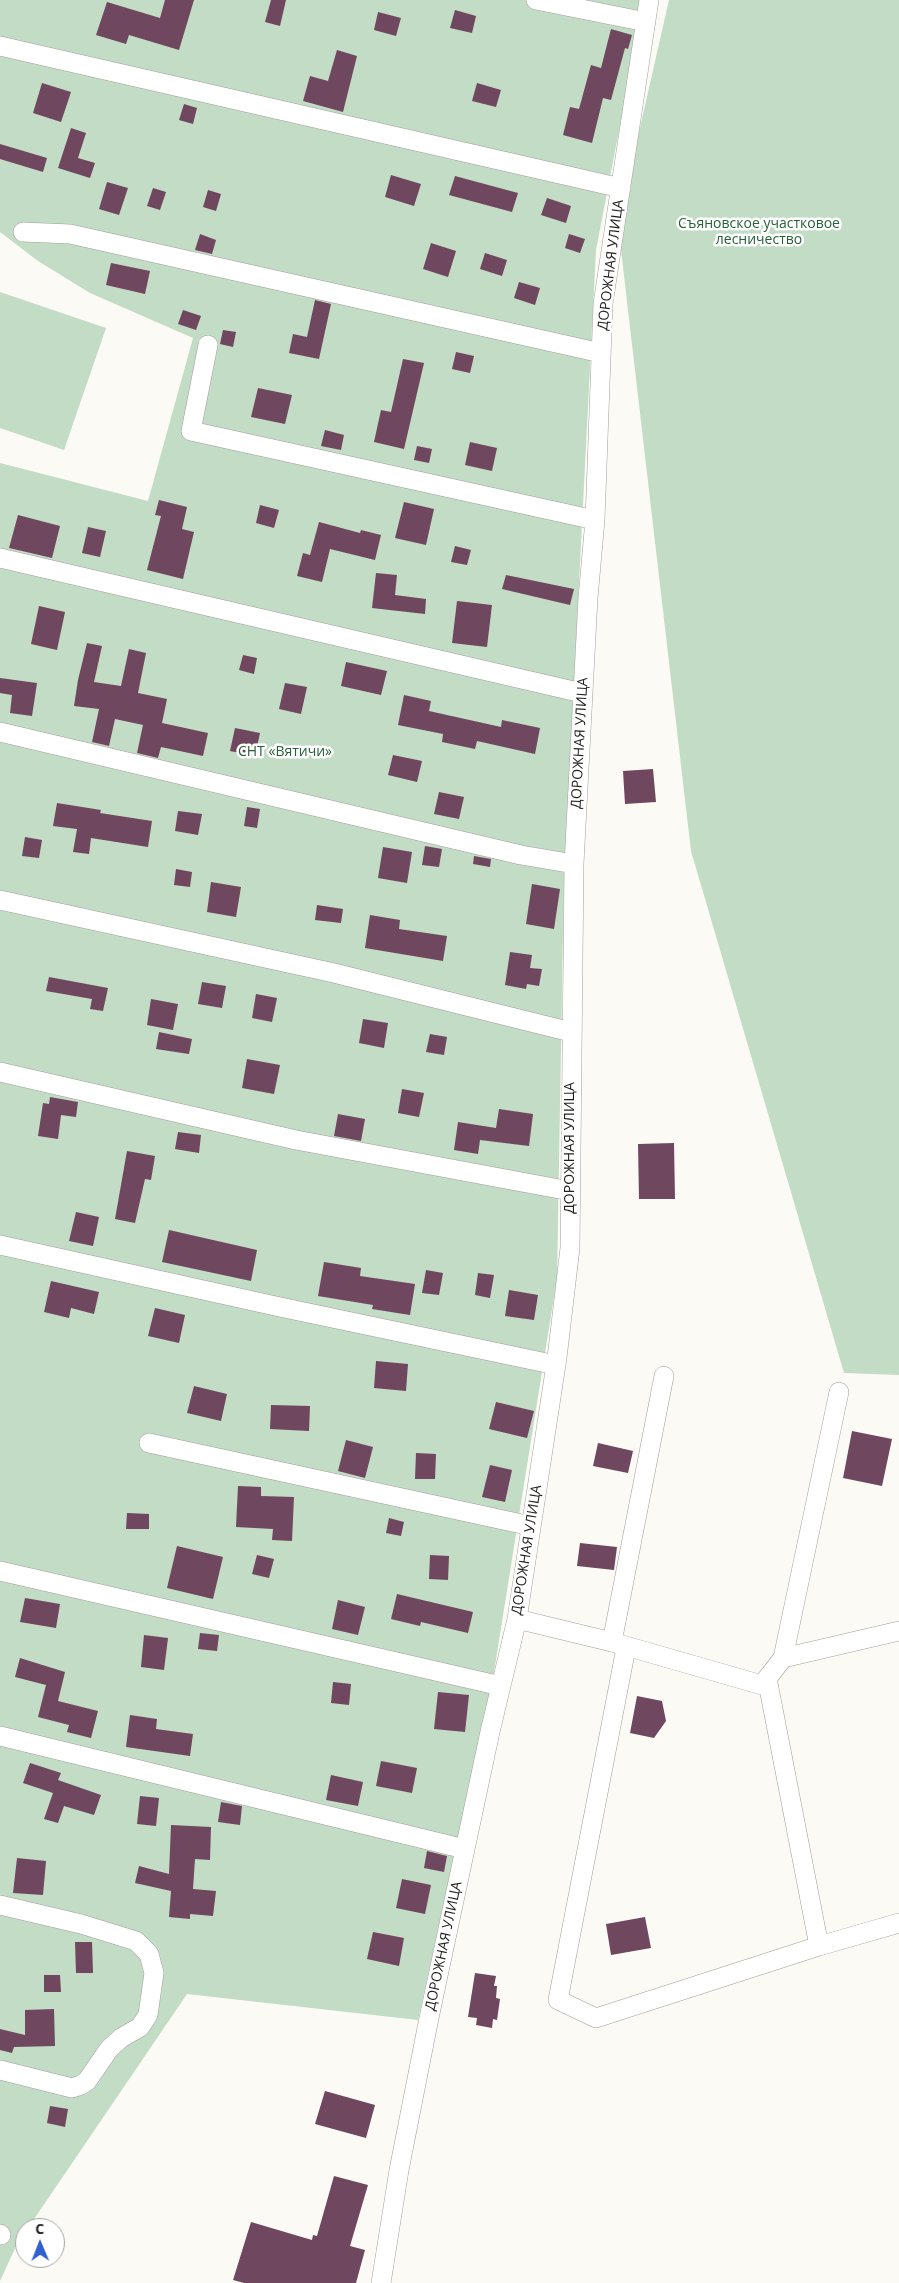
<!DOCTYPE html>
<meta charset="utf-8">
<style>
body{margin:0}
#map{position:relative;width:899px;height:2283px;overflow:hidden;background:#fcfaf4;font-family:"Open Sans",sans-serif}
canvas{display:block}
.north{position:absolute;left:15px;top:2218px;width:50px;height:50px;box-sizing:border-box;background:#fff;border:1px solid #a6a5a5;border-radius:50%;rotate:359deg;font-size:14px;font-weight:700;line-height:20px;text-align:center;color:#201f1d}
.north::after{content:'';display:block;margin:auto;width:18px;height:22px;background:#3161d0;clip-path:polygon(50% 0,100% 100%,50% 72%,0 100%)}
</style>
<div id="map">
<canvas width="899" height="2283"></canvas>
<div class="north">С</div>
</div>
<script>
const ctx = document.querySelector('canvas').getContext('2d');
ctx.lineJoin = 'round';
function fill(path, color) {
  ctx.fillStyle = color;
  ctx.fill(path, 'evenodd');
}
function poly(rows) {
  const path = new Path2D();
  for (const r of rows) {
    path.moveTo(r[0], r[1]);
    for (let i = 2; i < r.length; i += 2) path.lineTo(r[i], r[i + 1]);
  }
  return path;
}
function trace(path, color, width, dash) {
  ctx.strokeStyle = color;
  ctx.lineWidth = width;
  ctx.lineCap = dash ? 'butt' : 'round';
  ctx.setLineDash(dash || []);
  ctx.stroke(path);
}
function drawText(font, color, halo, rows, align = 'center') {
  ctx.font = font + ' "Open Sans",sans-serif';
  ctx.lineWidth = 5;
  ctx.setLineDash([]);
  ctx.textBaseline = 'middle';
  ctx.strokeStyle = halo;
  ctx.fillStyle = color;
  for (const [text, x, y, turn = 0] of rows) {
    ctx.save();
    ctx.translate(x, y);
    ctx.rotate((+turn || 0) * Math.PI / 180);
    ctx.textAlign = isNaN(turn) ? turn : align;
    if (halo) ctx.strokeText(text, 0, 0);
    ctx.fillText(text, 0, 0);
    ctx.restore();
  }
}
fill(poly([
 [0,0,644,0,596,250,564,876,557,1278,493,1678,418,2020,187,1994,28,2228,25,2228,25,2233,17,2244,0,2281,0,463,148,501,193,338,90,293,38,261,0,232],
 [669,0,899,0,899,1375,844,1373,691,851,618,224],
 [0,292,106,328,64,450,0,428]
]), '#c2dcc5');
fill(poly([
 [165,0,194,0,179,50,129,35,126,44,96,35,107,2,160,18],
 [271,0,286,0,280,26,265,22],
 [455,10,476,16,472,33,450,28],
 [378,12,401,18,396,36,374,30],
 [611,29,632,35,628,49,625,48,611,100,603,98,592,143,563,135,570,107,579,109,591,65,601,68],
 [337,50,357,56,343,112,303,101,310,76,328,81],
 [42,83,71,92,61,122,33,113],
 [477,83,501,90,496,107,472,101],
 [184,104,197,108,193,124,179,120],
 [71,128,86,133,78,158,95,163,90,178,58,168],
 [0,144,47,158,43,172,0,159],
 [391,175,421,184,414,206,385,197],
 [455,176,518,193,512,212,449,195],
 [107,182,128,188,119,215,99,209],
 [153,188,166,192,160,210,147,206],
 [208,190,221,194,216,211,203,207],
 [547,198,571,206,566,223,541,215],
 [200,234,216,240,212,254,195,250],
 [569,234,585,239,580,253,565,248],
 [431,243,456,251,448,277,423,269],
 [485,253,507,260,502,276,480,269],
 [111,263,150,271,145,294,106,285],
 [519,282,540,288,535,305,514,298],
 [315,300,331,304,319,359,289,353,293,334,307,337],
 [183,310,201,316,196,330,178,324],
 [223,330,236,332,233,347,220,344],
 [456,352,474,356,470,373,452,369],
 [403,359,424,363,404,449,374,442,381,410,391,412],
 [258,388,292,395,285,424,251,417],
 [325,430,344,435,341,450,321,446],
 [470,442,497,448,492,471,465,465],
 [417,446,432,449,429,463,414,460],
 [159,500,187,507,182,529,194,532,183,579,147,570,161,516,155,515],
 [404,502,434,509,426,545,395,538],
 [260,505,279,510,274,528,256,523],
 [18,515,60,526,52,558,9,548],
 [319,522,360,533,361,530,381,535,375,560,330,549,322,582,297,576,303,553,310,555],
 [88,527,106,531,100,557,82,553],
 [455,546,471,550,467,565,451,562],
 [376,573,397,575,395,595,426,599,425,614,372,608],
 [506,575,574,589,570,605,502,589],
 [457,601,492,605,487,647,452,643],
 [39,606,65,612,57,650,31,644],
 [87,643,102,646,94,682,121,686,129,649,146,653,138,693,167,699,162,723,208,733,203,756,161,747,158,758,137,753,143,725,115,719,109,746,92,742,99,709,74,706,78,680],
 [243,655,257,658,254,674,239,670],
 [346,662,387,671,381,695,341,686],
 [0,678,37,683,32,716,10,713,12,695,0,693],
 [285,683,307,687,301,714,279,709],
 [404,695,431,701,429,711,501,727,502,720,540,728,535,754,477,741,475,749,442,742,443,734,398,725],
 [235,728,260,733,255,756,230,751],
 [393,755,422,761,417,782,388,775],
 [653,769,656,802,625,804,623,771],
 [439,792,464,797,459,819,434,814],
 [57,803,101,810,100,813,152,821,148,847,91,838,89,854,73,852,77,829,53,826],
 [247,807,260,809,257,828,244,826],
 [178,811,202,814,198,835,175,831],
 [25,837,42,840,39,858,22,856],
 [425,846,442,849,439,867,422,865],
 [383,847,412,852,407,883,378,878],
 [474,856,491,859,490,867,473,864],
 [176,869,192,872,190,887,174,885],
 [211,882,241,887,236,917,207,912],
 [532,884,560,889,554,929,526,924],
 [317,905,343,909,341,923,315,920],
 [370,915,400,920,399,929,447,936,443,961,365,948],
 [510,952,532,955,530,968,542,969,539,986,527,984,526,989,505,985],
 [49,977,108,988,103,1011,90,1009,92,999,46,991],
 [202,982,226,986,222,1008,198,1004],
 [256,994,277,998,272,1022,252,1018],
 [151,999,178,1004,173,1030,147,1025],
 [363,1019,388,1023,384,1048,359,1043],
 [159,1032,192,1039,189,1054,156,1049],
 [430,1034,447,1037,444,1055,426,1052],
 [247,1059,280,1065,274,1094,242,1088],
 [402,1089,424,1093,419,1117,398,1113],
 [50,1097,78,1102,76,1117,61,1115,58,1139,38,1136,43,1103,49,1104],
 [499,1109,533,1114,529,1146,480,1140,478,1154,454,1150,458,1122,496,1128],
 [338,1114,365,1119,361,1141,334,1136],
 [178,1132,201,1135,199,1153,175,1149],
 [674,1143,675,1199,639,1199,638,1144],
 [127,1151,155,1156,151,1180,145,1179,135,1223,115,1219],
 [76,1212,99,1217,93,1246,69,1241],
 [169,1230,257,1250,251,1281,162,1262],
 [324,1262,361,1268,360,1276,415,1284,410,1315,372,1309,373,1305,318,1296],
 [426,1270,443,1273,439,1295,422,1293],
 [478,1273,494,1275,490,1298,475,1295],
 [51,1281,99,1292,94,1314,71,1308,69,1318,44,1312],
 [509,1290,538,1295,534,1320,505,1316],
 [155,1308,185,1315,179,1343,148,1336],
 [376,1361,408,1364,406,1391,374,1388],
 [194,1386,227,1394,221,1421,187,1413],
 [496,1402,534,1411,527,1438,489,1429],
 [271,1405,310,1406,309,1431,270,1429],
 [852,1431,892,1439,882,1486,843,1478],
 [346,1440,373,1447,365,1478,338,1471],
 [598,1443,633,1451,628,1473,593,1466],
 [416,1453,436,1454,435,1479,415,1479],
 [490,1465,512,1470,505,1502,482,1497],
 [238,1486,261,1487,261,1496,294,1497,292,1541,272,1540,273,1529,236,1527],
 [127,1513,149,1514,149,1529,126,1529],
 [389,1518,404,1522,401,1536,386,1533],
 [580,1543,617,1547,614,1570,577,1566],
 [177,1546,223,1557,213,1599,167,1588],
 [257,1555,274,1559,269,1578,252,1574],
 [430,1555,449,1556,448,1580,429,1579],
 [397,1594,473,1612,468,1633,421,1622,420,1626,391,1619],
 [25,1598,60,1604,56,1628,20,1622],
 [338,1600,365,1607,358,1635,332,1629],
 [200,1633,219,1635,217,1651,198,1649],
 [144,1635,168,1638,164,1670,141,1667],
 [20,1658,65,1672,58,1701,98,1711,91,1738,67,1732,69,1725,38,1717,46,1685,15,1677],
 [333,1682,351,1684,349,1705,331,1703],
 [438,1692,469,1695,465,1732,434,1729],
 [637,1696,662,1701,666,1721,654,1738,630,1733],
 [130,1715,157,1719,156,1729,193,1734,190,1756,126,1747],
 [381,1761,417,1768,412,1793,376,1786],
 [30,1763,61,1773,58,1780,101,1795,94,1815,64,1806,58,1823,44,1819,53,1793,23,1783],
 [331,1775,363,1782,358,1806,326,1800],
 [140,1796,159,1798,156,1826,137,1824],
 [221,1802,242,1806,240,1825,218,1822],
 [171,1825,211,1827,210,1860,195,1859,193,1889,216,1891,213,1916,190,1914,190,1919,169,1917,171,1891,135,1883,139,1866,169,1874],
 [427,1851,447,1856,444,1872,424,1868],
 [17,1858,46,1861,43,1895,13,1893],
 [402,1879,431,1885,425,1914,396,1908],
 [645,1917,651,1948,611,1955,606,1924],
 [373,1932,404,1938,399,1966,367,1959],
 [75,1942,92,1942,93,1973,76,1973],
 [475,1973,496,1976,494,1986,497,1986,496,1998,500,1999,497,2020,493,2019,492,2028,476,2025,477,2018,468,2017],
 [44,1975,60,1975,61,1992,44,1992],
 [54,2009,55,2046,14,2047,12,2053,0,2050,0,2029,25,2035,25,2010],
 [325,2091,375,2105,366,2138,315,2124],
 [50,2106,68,2109,65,2127,47,2123],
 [334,2176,368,2185,350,2246,365,2250,356,2283,244,2283,233,2280,251,2222,312,2240,313,2235,317,2236]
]), '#6f475f');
const street = poly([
 [536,0,646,22],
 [0,46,621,188],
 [23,232,70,234,601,353],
 [208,345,191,431,595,520],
 [0,558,582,693],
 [0,732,521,855,574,864],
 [0,900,334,973,571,1032],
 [0,1072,296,1140,570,1191],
 [0,1245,280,1307,556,1365],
 [149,1443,531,1526],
 [0,1571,501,1686],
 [517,1619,612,1642,762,1685,783,1658,839,1392],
 [612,1642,664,1376],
 [626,1648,558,2000,596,2018,819,1946,899,1923],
 [783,1658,899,1631],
 [767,1678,819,1946],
 [0,1736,465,1849],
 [0,1905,81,1924,136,1941,149,1954,154,1973,148,2015,140,2027,121,2038,109,2049,87,2081,81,2085,72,2088,0,2070],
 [0,2234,1,2235],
 [381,2283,399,2170,429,2018,490,1732,517,1619,557,1358,570,1248,574,864,588,598,595,520,603,304,649,0]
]);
trace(street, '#a19f9a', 20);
trace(street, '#fff', 19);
drawText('14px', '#276236', '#fff', [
 ["Съяновское участковое",759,224],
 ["лесничество",759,240],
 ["СНТ «Вятичи»",285,752]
]);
drawText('14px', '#201f1d', '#fff', [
 ["ДОРОЖНАЯ УЛИЦА",611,265,-83],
 ["ДОРОЖНАЯ УЛИЦА",580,743,-87],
 ["ДОРОЖНАЯ УЛИЦА",570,1148,-90],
 ["ДОРОЖНАЯ УЛИЦА",527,1550,-81],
 ["ДОРОЖНАЯ УЛИЦА",444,1946,-78]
]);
</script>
